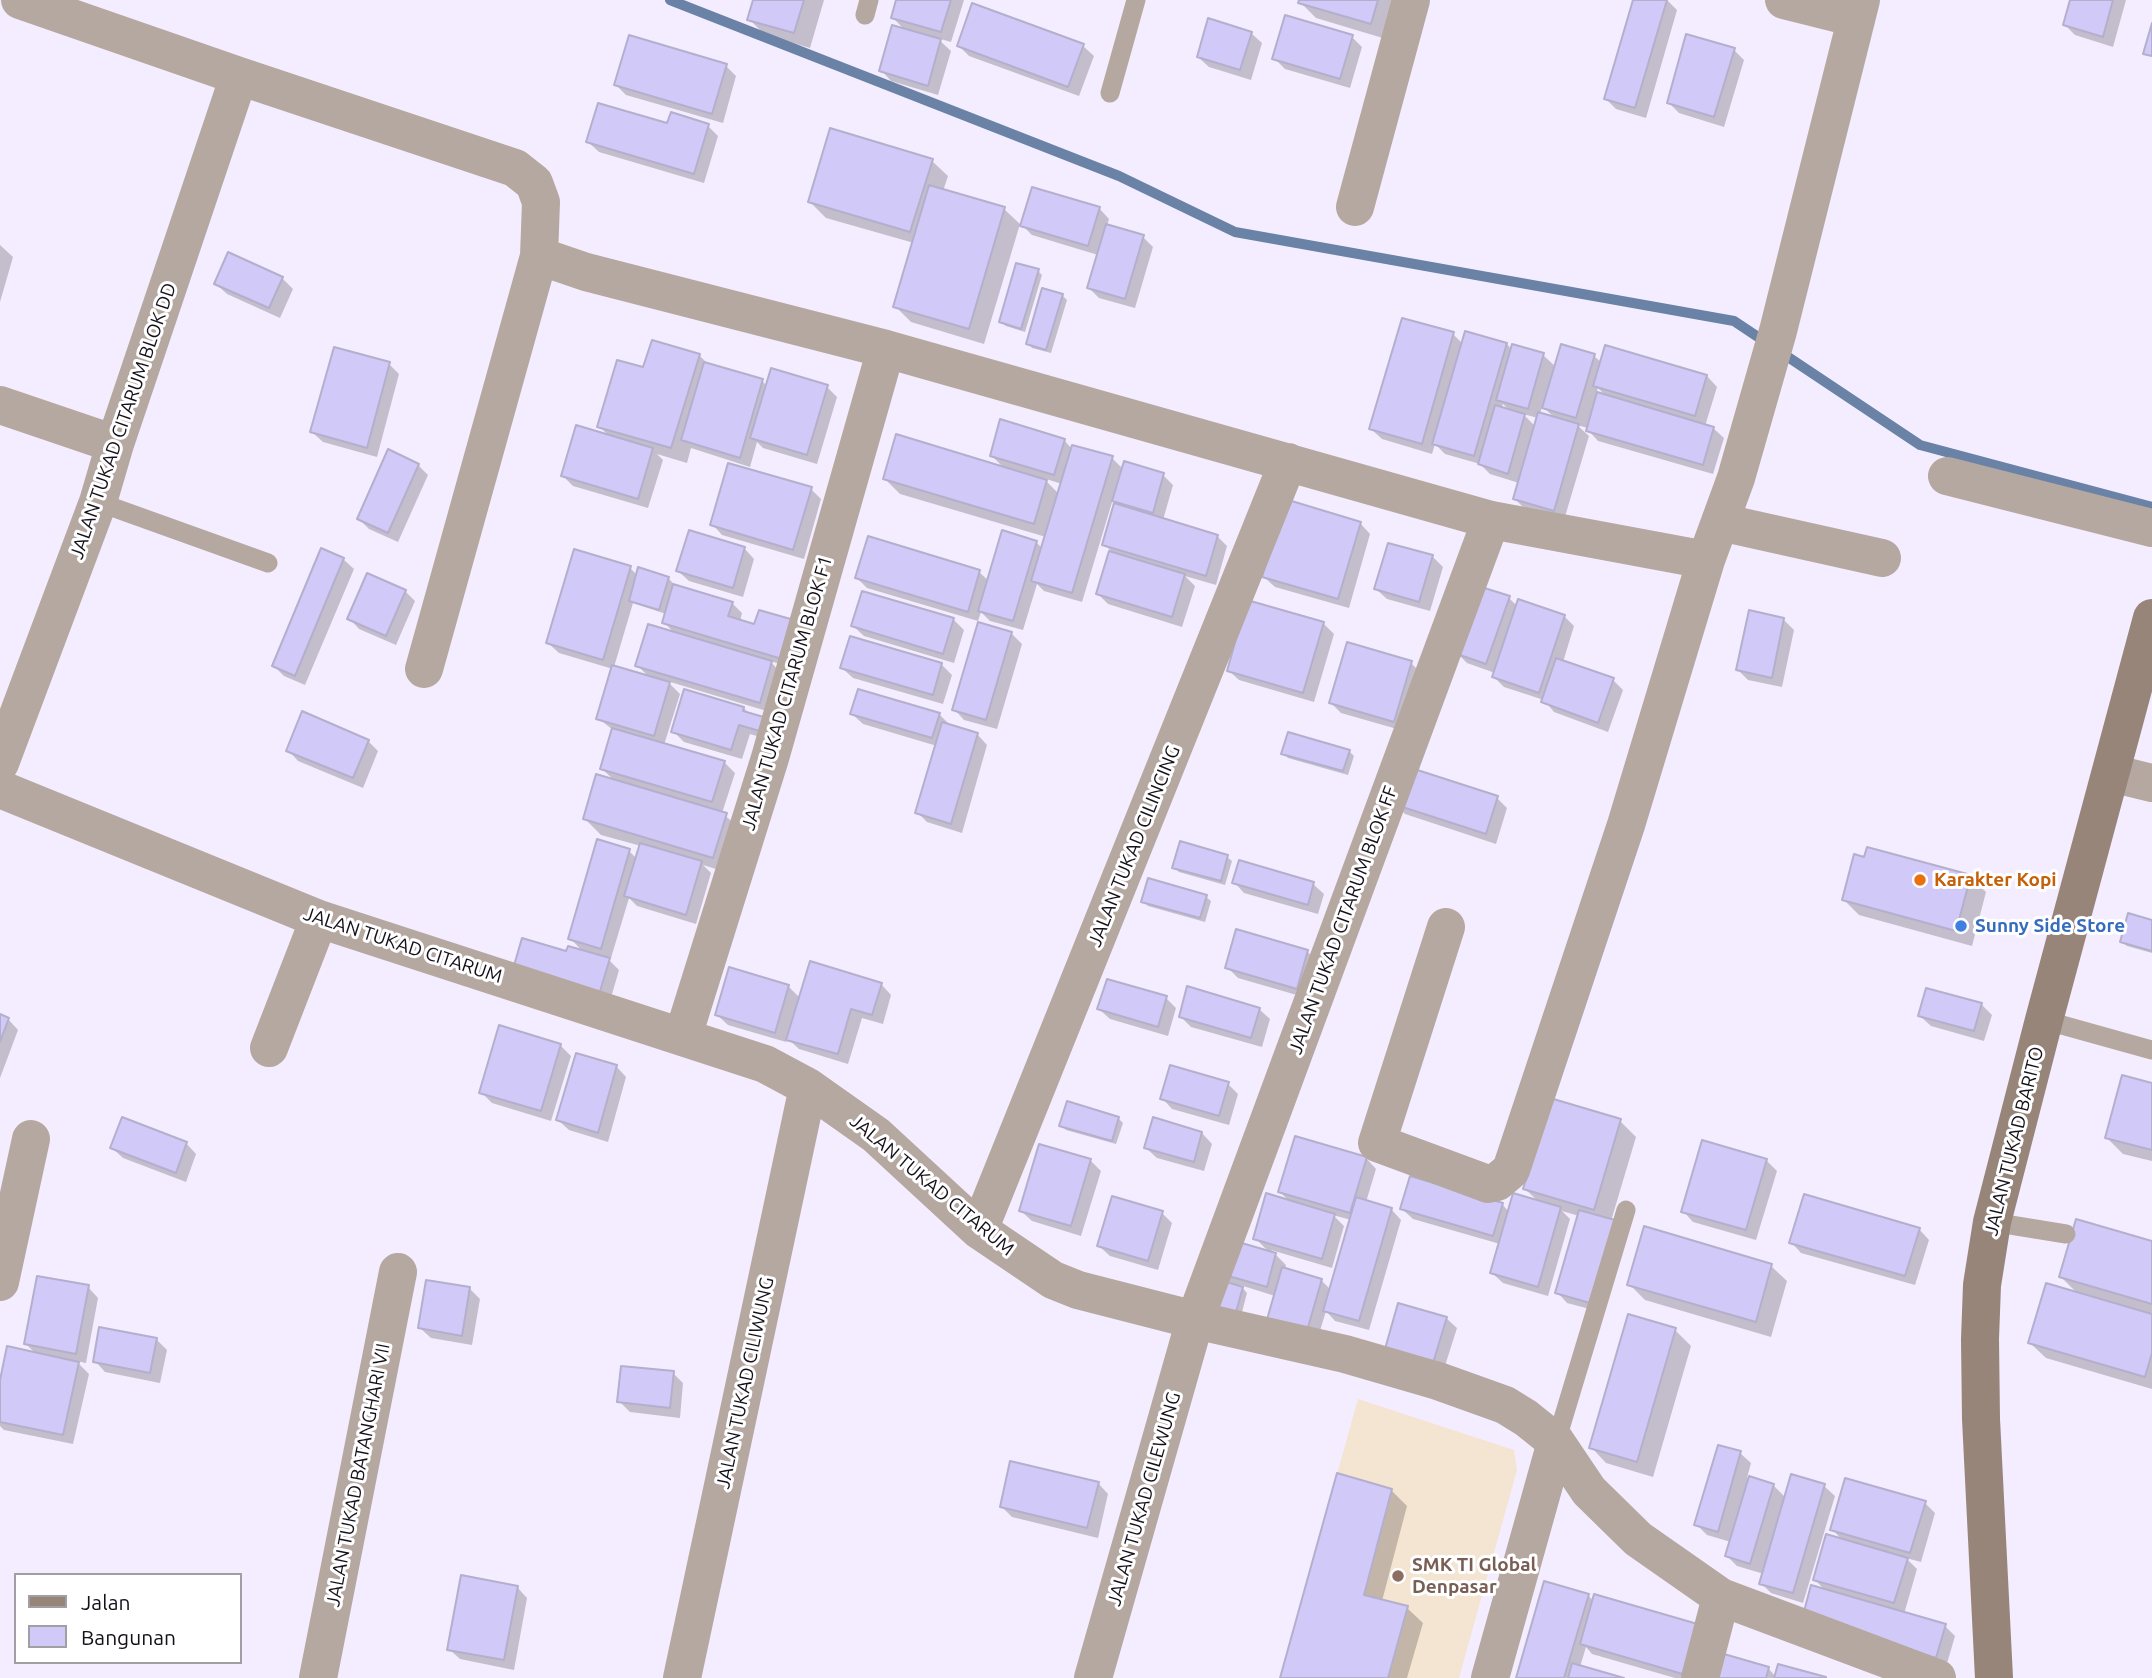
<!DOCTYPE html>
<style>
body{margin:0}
#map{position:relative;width:2152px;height:1678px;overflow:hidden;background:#f4edff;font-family:Ubuntu,sans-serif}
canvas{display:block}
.legend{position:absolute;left:14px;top:1573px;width:228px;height:91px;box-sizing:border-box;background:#fff;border:2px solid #a19fa3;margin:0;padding:9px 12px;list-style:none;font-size:21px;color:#14101a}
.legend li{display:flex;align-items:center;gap:14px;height:35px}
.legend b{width:35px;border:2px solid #a19fa3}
</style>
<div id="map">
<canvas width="2152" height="1678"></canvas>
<ul class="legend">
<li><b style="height:9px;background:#98857a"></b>Jalan</li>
<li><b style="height:19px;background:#d1caf8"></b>Bangunan</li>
</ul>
</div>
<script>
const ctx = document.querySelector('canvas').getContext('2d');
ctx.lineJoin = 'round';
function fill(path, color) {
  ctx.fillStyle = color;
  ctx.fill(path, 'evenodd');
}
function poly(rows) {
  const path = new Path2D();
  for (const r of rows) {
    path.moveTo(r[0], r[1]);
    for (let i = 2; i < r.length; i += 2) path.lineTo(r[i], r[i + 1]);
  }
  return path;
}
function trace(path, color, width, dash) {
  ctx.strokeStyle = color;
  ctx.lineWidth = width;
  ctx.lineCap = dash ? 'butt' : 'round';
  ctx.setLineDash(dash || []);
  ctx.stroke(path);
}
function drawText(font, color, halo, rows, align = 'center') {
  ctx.font = font + ' Ubuntu,sans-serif';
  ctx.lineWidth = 6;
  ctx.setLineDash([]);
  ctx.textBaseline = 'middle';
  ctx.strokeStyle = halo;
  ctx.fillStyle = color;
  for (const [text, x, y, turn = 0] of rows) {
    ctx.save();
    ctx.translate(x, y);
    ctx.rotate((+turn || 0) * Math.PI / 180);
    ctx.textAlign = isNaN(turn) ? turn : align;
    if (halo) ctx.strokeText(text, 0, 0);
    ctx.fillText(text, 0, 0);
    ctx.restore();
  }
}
fill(poly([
 [1358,1399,1514,1450,1517,1470,1459,1678,1280,1678]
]), '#f4e4d2');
fill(poly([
 [755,0,824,0,810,48,765,35,749,19],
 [898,0,964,0,951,42,937,38,951,51,938,95,891,81,881,70,906,31,893,18],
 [1301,0,1398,0,1386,39,1316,18,1300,2],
 [1635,0,1667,0,1677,10,1646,118,1616,109,1606,99],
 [2072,0,2126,0,2113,47,2075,35,2065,25],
 [1251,33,1262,43,1251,80,1209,67,1198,57],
 [1352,37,1362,47,1350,88,1285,69,1274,58],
 [959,46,1083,46,1094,56,1079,96,969,56],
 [1734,50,1744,60,1724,127,1679,113,1669,103],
 [726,66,736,76,723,123,626,95,616,85],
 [669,125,708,126,718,136,704,183,599,152,588,142],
 [932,161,948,176,943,191,1004,209,1020,224,984,344,911,322,895,306,914,243,826,218,810,202],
 [1099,208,1109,219,1107,226,1143,237,1153,247,1135,308,1099,298,1089,288,1098,255,1032,235,1022,225],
 [0,245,13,257,0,302],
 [1038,271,1042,275,1025,332,1006,326,1001,322],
 [282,278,293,289,280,318,227,294,216,284],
 [1062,295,1067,300,1051,353,1032,348,1028,343],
 [1453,334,1463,344,1507,344,1512,350,1543,355,1556,367,1594,356,1602,363,1707,376,1717,387,1705,426,1713,428,1724,438,1713,474,1598,441,1588,430,1588,428,1577,425,1589,436,1564,520,1525,509,1515,499,1519,483,1490,474,1480,464,1445,454,1435,444,1432,454,1382,439,1371,429],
 [1598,388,1607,397,1596,394],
 [1503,404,1505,406,1511,411,1501,409],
 [1542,406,1556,419,1540,415],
 [1523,414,1538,418,1535,426],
 [699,355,710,366,762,381,768,387,827,387,837,397,817,464,763,448,757,442,750,467,691,448,687,463,657,454,663,460,648,508,573,486,563,476,610,437,599,426,644,369],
 [389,364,399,374,377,457,323,442,312,432],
 [1064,440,1072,449,1112,458,1123,469,1163,475,1173,485,1163,520,1217,536,1227,546,1216,585,1185,576,1195,586,1182,627,1108,604,1098,594,1111,551,1104,544,1121,507,1113,499,1082,602,1044,591,1037,584,1023,630,990,621,981,612,978,621,867,588,857,578,979,572,989,581,1036,542,1043,549,1046,537,900,494,885,479,1005,469,992,456],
 [1043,478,1062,484,1059,494],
 [418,465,428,475,398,542,369,529,359,519],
 [811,489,821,499,804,559,722,535,712,524],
 [1360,523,1370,534,1349,608,1275,587,1264,577],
 [1389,545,1433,557,1443,567,1430,611,1387,599,1376,589],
 [744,548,754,559,743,597,689,581,678,571],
 [343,559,354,569,305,685,284,676,274,666],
 [630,568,638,576,668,578,673,583,672,586,732,603,742,613,740,622,793,668,770,661,781,673,770,712,667,681,680,694,664,745,724,762,735,773,722,813,742,830,729,873,703,865,711,873,696,924,637,906,629,898,611,958,605,956,619,970,608,1008,567,953,584,953,570,938,629,851,637,859,641,846,601,835,585,819,615,781,602,769,613,730,598,718,613,669,559,653,548,643],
 [633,603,666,614,664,622,675,634,637,665,650,678,614,667],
 [405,591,415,601,396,645,359,629,349,618],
 [1509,598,1517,606,1564,616,1574,626,1563,662,1613,680,1623,690,1608,732,1554,712,1544,700,1504,687,1494,677,1495,673,1467,663,1456,652],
 [1249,602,1324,624,1334,634,1314,702,1239,680,1228,670],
 [953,619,964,630,954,663,864,636,853,626],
 [1783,619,1794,630,1782,687,1748,680,1738,670],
 [1011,633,1022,644,997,729,964,720,954,709],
 [1411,663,1421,673,1404,731,1341,713,1331,703],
 [941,664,952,675,943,704,853,678,842,668],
 [744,708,773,741,750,734,742,759,684,742,673,731],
 [852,714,939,714,950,725,977,734,987,745,962,833,927,822,917,812,937,746,863,724],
 [368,741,378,751,363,788,298,761,288,750],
 [1349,751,1354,756,1348,775,1288,758,1283,753],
 [1497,798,1507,808,1496,844,1405,814,1395,804],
 [1227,857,1232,861,1225,885,1179,872,1174,867],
 [1970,877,1986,892,1972,946,1859,915,1843,899],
 [1234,882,1313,884,1324,894,1318,914,1244,893],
 [1206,897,1211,901,1205,922,1148,906,1143,901],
 [2152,922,2152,953,2127,946,2122,942],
 [1307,951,1317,962,1307,998,1238,978,1227,967],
 [881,984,891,995,883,1024,862,1018,848,1064,799,1049,787,1038,786,1042,728,1025,717,1015,788,986,800,998],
 [1166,998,1176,1008,1168,1036,1110,1019,1099,1009],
 [1981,1004,1992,1015,1984,1041,1931,1026,1920,1016],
 [1259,1009,1270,1019,1262,1047,1191,1027,1181,1017],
 [0,1016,8,1019,18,1030,0,1078],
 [560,1045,571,1056,551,1121,492,1103,481,1092],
 [616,1066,626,1077,608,1142,569,1130,558,1120],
 [1228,1084,1238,1094,1229,1125,1172,1109,1162,1098],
 [2152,1085,2152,1161,2123,1154,2107,1138],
 [1118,1118,1123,1123,1116,1144,1066,1130,1061,1125],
 [1620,1121,1636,1137,1611,1221,1601,1312,1567,1303,1557,1292,1579,1216,1562,1211,1570,1219,1548,1296,1503,1283,1492,1273,1500,1244,1413,1219,1402,1209,1502,1204,1509,1212,1539,1202,1525,1189],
 [1202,1133,1212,1144,1204,1171,1157,1158,1146,1148],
 [186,1143,196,1154,186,1182,123,1158,112,1148],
 [1366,1158,1376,1169,1366,1202,1391,1209,1401,1220,1369,1330,1335,1321,1326,1311,1316,1344,1275,1296,1240,1285,1247,1293,1241,1316,1211,1307,1233,1285,1220,1272,1270,1253,1255,1238,1291,1203,1280,1192],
 [1333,1215,1351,1220,1331,1290,1321,1280,1285,1269,1286,1265,1271,1250,1332,1268,1344,1226],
 [1090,1160,1101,1171,1081,1236,1032,1221,1021,1211],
 [1766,1160,1777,1171,1756,1240,1693,1222,1683,1211],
 [1162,1213,1172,1223,1158,1270,1110,1256,1099,1246],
 [1919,1229,1929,1240,1915,1285,1801,1253,1791,1242],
 [2152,1243,2152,1389,2046,1358,2030,1343,2078,1294,2061,1277],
 [1771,1266,1787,1281,1771,1337,1645,1300,1629,1284],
 [88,1287,98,1298,86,1363,76,1361,89,1374,73,1444,4,1430,0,1426,0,1388,37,1355,26,1344],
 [469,1288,480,1299,472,1345,431,1338,420,1328],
 [1446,1318,1457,1328,1443,1372,1398,1359],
 [1675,1330,1691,1346,1653,1477,1606,1463,1591,1447],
 [156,1339,167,1350,160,1383,105,1372,95,1361],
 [673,1373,683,1383,680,1418,630,1412,619,1401],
 [1719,1447,1740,1453,1751,1463,1747,1478,1773,1485,1786,1498,1824,1486,1835,1496,1803,1603,1771,1593,1761,1583,1764,1574,1737,1566,1727,1556,1731,1542,1707,1535,1696,1524],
 [1098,1483,1108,1494,1098,1538,1012,1517,1002,1507],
 [1391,1490,1407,1506,1382,1601,1407,1608,1423,1623,1407,1678,1282,1678],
 [1925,1503,1935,1513,1921,1562,1906,1558,1917,1569,1904,1614,1945,1626,1955,1636,1946,1667,1826,1591,1815,1580,1843,1541,1832,1529],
 [517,1587,527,1598,514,1670,460,1659,449,1649],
 [1588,1595,1594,1602,1698,1678,1675,1678,1592,1654,1586,1647,1580,1667,1617,1678,1517,1678],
 [1768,1668,1776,1677,1822,1678,1719,1678]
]), '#0003');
trace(poly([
 [670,0,1119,176,1235,232,1734,321,1920,445,2152,507]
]), '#6982a5', 10);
const building = poly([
 [753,0,804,0,794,33,747,20,753,0],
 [896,0,951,0,941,32,891,18,896,0],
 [1299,0,1378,0,1371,24,1298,3,1299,0],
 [1633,0,1667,0,1635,108,1604,99,1633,0],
 [2070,0,2113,0,2103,37,2063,25,2070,0],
 [972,3,1084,44,1068,87,957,46,972,3],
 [1285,15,1353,35,1340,79,1272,59,1285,15],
 [1208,18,1252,32,1240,70,1197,57,1208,18],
 [2152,23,2152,56,2143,54,2152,23],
 [892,25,941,39,928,86,879,71,892,25],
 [1686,34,1735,48,1714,117,1667,103,1686,34],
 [629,35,727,64,712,114,614,85,629,35],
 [598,103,667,123,671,112,709,124,694,174,586,142,598,103],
 [830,128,933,159,910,232,808,202,830,128],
 [929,185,1005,207,969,329,893,307,929,185],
 [1032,187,1100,207,1088,246,1020,226,1032,187],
 [1106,224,1144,235,1125,299,1087,288,1106,224],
 [228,252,283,277,269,308,214,284,228,252],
 [1016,263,1039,269,1021,329,999,322,1016,263],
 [1042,288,1063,294,1046,350,1026,344,1042,288],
 [1402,318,1454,332,1422,444,1369,429,1402,318],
 [1465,331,1507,343,1474,456,1432,444,1465,331],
 [652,340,700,354,671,448,597,427,617,360,643,367,652,340],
 [1512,344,1544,353,1528,409,1496,400,1512,344],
 [1561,344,1595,354,1576,418,1542,408,1561,344],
 [1605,345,1707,375,1695,416,1593,386,1605,345],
 [334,347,390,362,367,448,310,432,334,347],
 [704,362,763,379,740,458,681,440,704,362],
 [771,368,828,385,807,455,750,438,771,368],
 [1597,392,1714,427,1703,465,1586,431,1597,392],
 [1495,405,1525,414,1508,474,1478,464,1495,405],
 [1538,412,1579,424,1554,511,1513,499,1538,412],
 [1000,419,1065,439,1054,475,990,456,1000,419],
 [576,425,653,448,638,499,561,476,576,425],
 [896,434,1047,480,1034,524,883,479,896,434],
 [1072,445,1113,456,1072,593,1031,581,1072,445],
 [388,449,419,464,388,533,357,519,388,449],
 [1124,461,1164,473,1153,513,1112,501,1124,461],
 [728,463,812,487,793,550,710,525,728,463],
 [1285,499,1361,522,1338,599,1262,577,1285,499],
 [1114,503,1218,535,1206,576,1102,545,1114,503],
 [689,530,745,547,733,588,676,571,689,530],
 [1002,530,1037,541,1013,621,978,611,1002,530],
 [868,536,980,570,968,612,855,578,868,536],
 [1388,543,1433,555,1419,602,1374,589,1388,543],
 [321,548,344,558,295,676,272,666,321,548],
 [574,549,631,566,603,660,546,643,574,549],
 [1109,551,1185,574,1172,617,1096,594,1109,551],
 [638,567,669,577,659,610,629,601,638,567],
 [367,573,406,590,386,636,347,619,367,573],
 [673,584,733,602,728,616,754,624,759,610,794,620,782,659,662,623,673,584],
 [1478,586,1510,596,1486,664,1454,653,1478,586],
 [862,591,954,618,943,654,851,626,862,591],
 [1518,599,1565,615,1539,693,1492,677,1518,599],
 [1247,600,1324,622,1303,693,1227,671,1247,600],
 [1749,610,1784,618,1772,678,1736,670,1749,610],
 [978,622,1012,632,986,720,952,710,978,622],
 [648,624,772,661,760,703,635,666,648,624],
 [850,636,942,663,933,695,840,668,850,636],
 [1347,642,1412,661,1394,722,1329,703,1347,642],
 [1556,658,1614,678,1598,723,1541,702,1556,658],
 [612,665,670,682,654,736,596,719,612,665],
 [684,689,744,707,743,711,767,718,763,732,739,725,731,750,671,732,684,689],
 [858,689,940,713,932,738,850,714,858,689],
 [302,711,369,740,353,778,286,751,302,711],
 [942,722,978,733,951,824,915,813,942,722],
 [612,728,725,761,712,802,600,769,612,728],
 [1288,732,1350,750,1343,771,1281,754,1288,732],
 [1405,766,1498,796,1486,834,1393,804,1405,766],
 [596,774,727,813,713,858,583,819,596,774],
 [597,839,630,849,601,949,568,939,597,839],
 [1180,841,1228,855,1221,881,1172,868,1180,841],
 [640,843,702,861,686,915,624,896,640,843],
 [1867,847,1971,875,1956,931,1842,900,1854,854,1864,857,1867,847],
 [1239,860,1314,882,1308,905,1232,883,1239,860],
 [1148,878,1207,895,1200,918,1141,902,1148,878],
 [2128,913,2152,920,2152,951,2120,942,2128,913],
 [1236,929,1308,950,1297,989,1225,968,1236,929],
 [522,938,566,951,568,946,610,958,598,998,513,969,522,938],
 [810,961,882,983,872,1015,851,1009,838,1054,786,1040,810,961],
 [729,967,789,985,775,1033,715,1015,729,967],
 [1107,979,1167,996,1158,1027,1097,1009,1107,979],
 [1187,986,1260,1008,1251,1038,1179,1017,1187,986],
 [1926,988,1982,1003,1974,1031,1918,1016,1926,988],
 [0,1014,9,1018,0,1042,0,1014],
 [499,1025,561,1044,541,1111,479,1093,499,1025],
 [576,1053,617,1065,598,1133,556,1120,576,1053],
 [1170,1065,1229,1082,1219,1116,1160,1099,1170,1065],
 [2122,1075,2152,1083,2152,1150,2105,1138,2122,1075],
 [1550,1098,1621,1119,1594,1210,1523,1189,1550,1098],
 [1067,1101,1119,1117,1112,1141,1059,1126,1067,1101],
 [122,1117,187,1142,176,1173,110,1148,122,1117],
 [1153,1117,1202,1132,1194,1162,1144,1148,1153,1117],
 [1295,1136,1367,1157,1350,1213,1278,1192,1295,1136],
 [1702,1140,1767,1159,1746,1230,1681,1212,1702,1140],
 [1039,1144,1091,1159,1071,1226,1019,1211,1039,1144],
 [1410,1176,1503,1203,1493,1236,1400,1209,1410,1176],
 [1266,1193,1335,1214,1322,1259,1253,1239,1266,1193],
 [1513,1193,1561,1207,1538,1287,1490,1273,1513,1193],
 [1804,1194,1920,1228,1905,1276,1789,1243,1804,1194],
 [1112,1196,1163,1211,1148,1261,1097,1246,1112,1196],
 [1356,1197,1392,1208,1359,1321,1323,1311,1356,1197],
 [1579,1210,1615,1220,1590,1303,1555,1293,1579,1210],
 [2076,1219,2152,1241,2152,1304,2059,1277,2076,1219],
 [1644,1226,1772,1264,1756,1322,1627,1285,1644,1226],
 [1228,1239,1276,1253,1267,1287,1218,1273,1228,1239],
 [1282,1267,1322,1279,1306,1334,1266,1323,1282,1267],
 [37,1276,89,1285,76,1354,24,1344,37,1276],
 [1211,1277,1243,1287,1236,1312,1204,1303,1211,1277],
 [426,1280,470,1287,462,1336,418,1328,426,1280],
 [2046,1283,2152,1314,2152,1353,2145,1377,2028,1343,2046,1283],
 [1398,1303,1447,1317,1433,1363,1385,1349,1398,1303],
 [1628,1314,1676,1328,1637,1462,1589,1448,1628,1314],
 [99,1327,157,1338,150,1373,93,1362,99,1327],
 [7,1346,79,1362,63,1435,0,1422,0,1380,7,1346],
 [621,1366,674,1371,670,1408,617,1402,621,1366],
 [1718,1445,1741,1451,1718,1532,1694,1525,1718,1445],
 [1010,1461,1099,1482,1087,1528,1000,1507,1010,1461],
 [1337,1473,1392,1489,1364,1595,1408,1606,1388,1678,1280,1678,1337,1473],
 [1791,1474,1825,1484,1793,1593,1759,1584,1791,1474],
 [1749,1476,1774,1484,1750,1564,1725,1556,1749,1476],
 [1845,1478,1926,1501,1910,1553,1830,1530,1845,1478],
 [1826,1534,1908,1558,1894,1603,1813,1580,1826,1534],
 [461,1575,518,1586,504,1660,447,1650,461,1575],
 [1544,1581,1589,1594,1564,1678,1516,1678,1544,1581],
 [1811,1585,1946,1624,1936,1658,1802,1619,1811,1585],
 [1594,1594,1701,1625,1686,1675,1580,1644,1594,1594],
 [1724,1654,1769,1667,1766,1678,1717,1678,1724,1654],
 [1572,1663,1624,1678,1568,1678,1572,1663],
 [1778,1664,1826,1677,1826,1678,1774,1678,1778,1664]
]);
fill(building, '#d1caf8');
trace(building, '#b3afcc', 2);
trace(poly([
 [865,15,869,0],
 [1110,93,1136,0],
 [98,502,268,563],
 [2044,1020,2152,1050],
 [1992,1222,2066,1234],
 [1556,1442,1626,1210]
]), '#b5a8a0', 19);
trace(poly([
 [20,0,239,76,515,168,534,183,541,202,539,256,424,669],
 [1784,0,1856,18],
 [1355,207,1411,0],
 [539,256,586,272,886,349,1491,520,1706,560,1736,478,1778,331,1861,0],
 [0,405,115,444],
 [1947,476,2152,528],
 [1720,522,1882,558],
 [0,763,98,502,115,444,239,76],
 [2111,773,2152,783],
 [0,789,319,919,765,1064,808,1087,876,1135,979,1230,1053,1280,1078,1290,1195,1320,1345,1354,1438,1381,1505,1405,1526,1418,1556,1442,1589,1491,1638,1539,1721,1597,1937,1678],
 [1446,927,1377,1143,1488,1184,1497,1182,1511,1170,1626,825,1706,560],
 [683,1036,770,758,886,349],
 [269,1048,319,919],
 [979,1230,1288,462],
 [0,1282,31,1139],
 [318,1678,398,1272],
 [682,1678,808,1087],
 [1093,1678,1195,1320,1491,520],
 [1490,1678,1556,1442],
 [1700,1678,1721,1597]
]), '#b5a8a0', 38);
trace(poly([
 [1994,1678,1981,1419,1980,1339,1982,1285,1992,1222,2044,1020,2152,618]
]), '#98857a', 38);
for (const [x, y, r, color] of [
 [1920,880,7,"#e8710a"],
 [1961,926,7,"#3f7fe0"],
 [1398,1576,7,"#8d6e63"]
]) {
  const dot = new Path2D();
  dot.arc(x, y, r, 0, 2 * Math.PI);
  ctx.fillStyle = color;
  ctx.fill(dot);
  trace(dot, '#fff', 2.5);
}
drawText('19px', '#14101a', '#fff', [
 ["JALAN TUKAD CITARUM BLOK DD",123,421,-71],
 ["JALAN TUKAD CITARUM BLOK F1",787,693,-74],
 ["JALAN TUKAD CILINCING",1134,846,-68],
 ["JALAN TUKAD CITARUM BLOK FF",1343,920,-70],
 ["JALAN TUKAD CITARUM",403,945,18],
 ["JALAN TUKAD BARITO",2014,1141,-76],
 ["JALAN TUKAD CITARUM",932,1185,40],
 ["JALAN TUKAD CILIWUNG",745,1383,-78],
 ["JALAN TUKAD BATANGHARI VII",358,1475,-79],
 ["JALAN TUKAD CILEWUNG",1144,1499,-74]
]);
drawText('bold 19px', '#c56008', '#fff', [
 ["Karakter Kopi",1934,880]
], 'left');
drawText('bold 19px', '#366cbe', '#fff', [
 ["Sunny Side Store",1975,926]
], 'left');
drawText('bold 19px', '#785e54', '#fff', [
 ["SMK TI Global",1412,1565],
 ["Denpasar",1412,1587]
], 'left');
</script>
